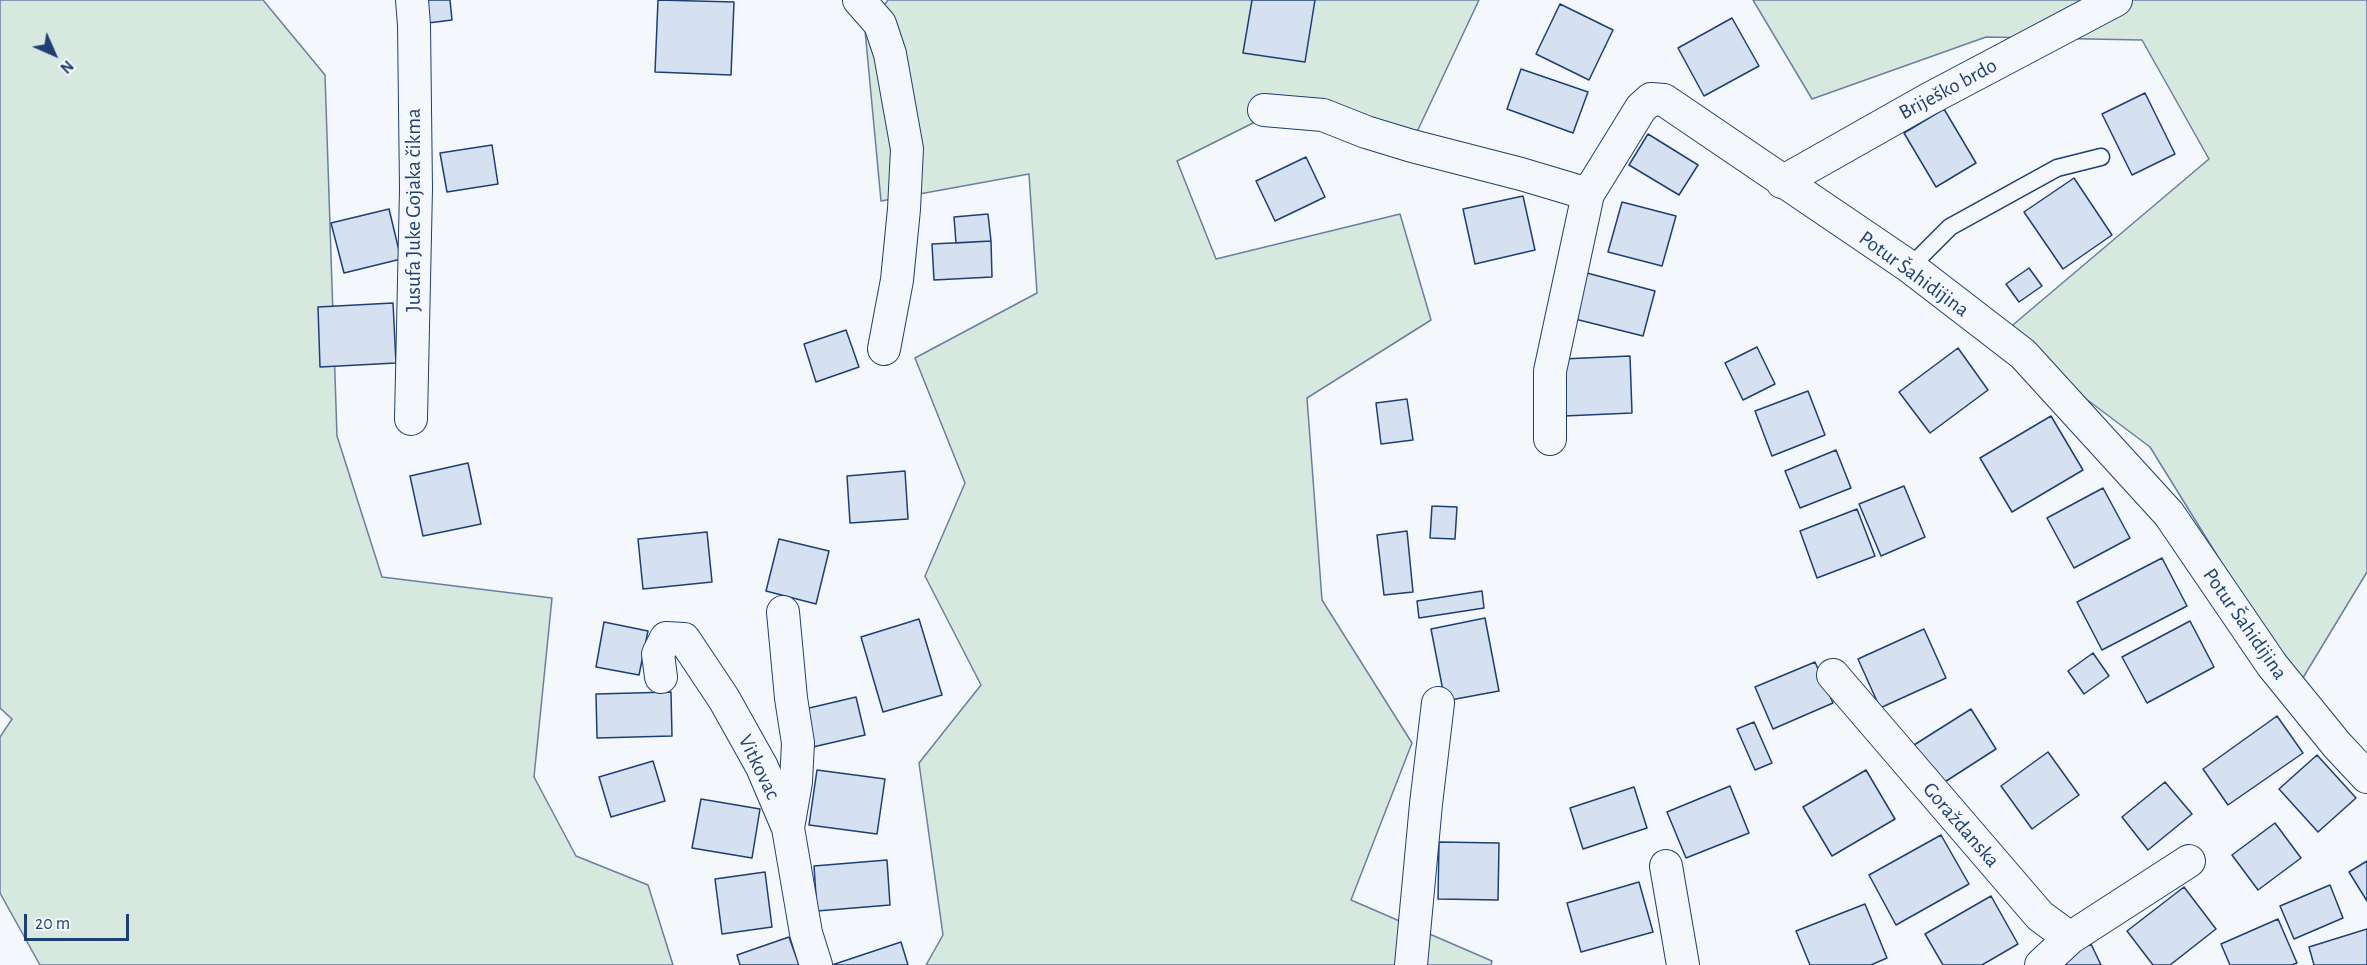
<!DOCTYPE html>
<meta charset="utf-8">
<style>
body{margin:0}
#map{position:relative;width:2367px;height:965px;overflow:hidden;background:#f4f7fb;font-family:"Alegreya Sans",sans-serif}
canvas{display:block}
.north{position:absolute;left:24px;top:24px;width:60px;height:60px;-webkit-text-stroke:4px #f4f7fb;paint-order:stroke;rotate:135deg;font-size:16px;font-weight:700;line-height:24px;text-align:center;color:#1d3f73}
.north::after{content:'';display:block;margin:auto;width:21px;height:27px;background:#1d3f73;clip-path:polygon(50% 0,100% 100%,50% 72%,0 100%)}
.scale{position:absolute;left:24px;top:914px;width:105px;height:27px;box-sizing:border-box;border:3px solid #1d3f73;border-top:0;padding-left:8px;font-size:18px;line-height:21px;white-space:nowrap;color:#1d3f73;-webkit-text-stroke:4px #f4f7fb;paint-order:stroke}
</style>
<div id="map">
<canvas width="2367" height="965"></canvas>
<div class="north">N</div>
<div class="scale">20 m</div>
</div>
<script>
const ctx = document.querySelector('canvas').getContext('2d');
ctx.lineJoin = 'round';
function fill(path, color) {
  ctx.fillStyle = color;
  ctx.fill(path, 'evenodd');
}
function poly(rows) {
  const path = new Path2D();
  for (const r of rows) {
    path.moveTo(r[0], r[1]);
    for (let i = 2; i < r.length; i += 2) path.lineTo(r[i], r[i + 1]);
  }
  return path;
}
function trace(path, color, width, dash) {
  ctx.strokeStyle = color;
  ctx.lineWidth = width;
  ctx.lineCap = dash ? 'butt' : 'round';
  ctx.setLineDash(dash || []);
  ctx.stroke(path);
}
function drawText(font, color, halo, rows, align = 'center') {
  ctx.font = font + ' "Alegreya Sans",sans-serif';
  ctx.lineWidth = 4.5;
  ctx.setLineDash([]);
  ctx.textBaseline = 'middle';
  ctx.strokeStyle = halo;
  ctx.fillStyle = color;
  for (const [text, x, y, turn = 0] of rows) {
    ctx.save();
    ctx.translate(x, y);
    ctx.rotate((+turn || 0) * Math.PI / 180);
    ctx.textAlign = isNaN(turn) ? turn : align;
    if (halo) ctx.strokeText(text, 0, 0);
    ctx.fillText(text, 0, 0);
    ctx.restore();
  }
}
const green = poly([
 [0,0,263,0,325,75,337,436,382,577,552,598,534,777,576,856,648,885,673,965,40,965,0,893,0,737,12,719,0,708,0,0],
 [888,0,1479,0,1416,134,1283,108,1177,161,1216,259,1400,214,1431,320,1307,398,1322,600,1412,743,1351,900,1492,961,1491,965,926,965,943,935,919,763,981,685,925,576,965,483,915,358,1037,293,1029,174,881,201,865,30,888,0],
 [1753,0,2367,0,2367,572,2298,686,2150,447,2001,335,2209,159,2142,40,1986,37,1812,99,1753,0]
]);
fill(green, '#d7e8df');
trace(green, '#687fa3', 1.5);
const building = poly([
 [425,0,450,0,452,20,428,23,425,0],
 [658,0,734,2,731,75,655,72,658,0],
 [1252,0,1315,0,1305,62,1243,53,1252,0],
 [1560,4,1613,30,1589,80,1536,54,1560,4],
 [1732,18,1759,66,1704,96,1678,48,1732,18],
 [1521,69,1588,92,1573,133,1507,109,1521,69],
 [2145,93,2175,154,2132,175,2102,114,2145,93],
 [1944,109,1976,163,1936,187,1904,133,1944,109],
 [1648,134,1698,165,1679,195,1629,165,1648,134],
 [492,145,498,184,447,192,440,153,492,145],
 [1306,157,1325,197,1275,221,1256,181,1306,157],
 [2074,178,2112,235,2063,269,2024,212,2074,178],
 [1523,196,1535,250,1475,264,1463,209,1523,196],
 [1622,202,1676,216,1662,266,1608,252,1622,202],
 [389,209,401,259,344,273,331,223,389,209],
 [988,214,991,241,956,243,954,217,988,214],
 [991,241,992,277,934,280,932,244,991,241],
 [2029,268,2042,286,2019,302,2006,284,2029,268],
 [1587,273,1655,291,1643,336,1575,319,1587,273],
 [393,303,396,363,320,367,318,307,393,303],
 [846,330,859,367,816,382,804,344,846,330],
 [1757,347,1775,384,1743,400,1725,363,1757,347],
 [1958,348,1988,390,1930,433,1899,392,1958,348],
 [1630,356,1632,413,1564,416,1562,359,1630,356],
 [1808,391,1825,435,1772,456,1755,411,1808,391],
 [1407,399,1413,440,1381,444,1376,403,1407,399],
 [2051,416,2083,470,2012,512,1980,458,2051,416],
 [1836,450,1851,488,1800,508,1785,471,1836,450],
 [468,463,481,524,423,536,410,476,468,463],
 [905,471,908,519,850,523,847,476,905,471],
 [1904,486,1925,537,1881,556,1859,504,1904,486],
 [2103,488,2130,538,2074,568,2047,518,2103,488],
 [1432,506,1457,507,1455,539,1430,538,1432,506],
 [1857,509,1875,556,1817,578,1800,531,1857,509],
 [1407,531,1413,592,1384,595,1377,535,1407,531],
 [707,532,712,582,643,589,638,539,707,532],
 [779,539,829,551,816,604,766,591,779,539],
 [2162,558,2187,606,2102,650,2077,602,2162,558],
 [1482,591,1484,608,1419,618,1417,601,1482,591],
 [1485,618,1499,691,1445,701,1431,629,1485,618],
 [919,619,942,695,883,712,861,637,919,619],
 [2190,621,2214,667,2147,703,2122,657,2190,621],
 [604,622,648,631,639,675,596,667,604,622],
 [1924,629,1946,678,1880,708,1858,659,1924,629],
 [2093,653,2109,676,2084,694,2068,671,2093,653],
 [1815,662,1833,703,1773,729,1755,687,1815,662],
 [671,692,672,736,597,738,596,694,671,692],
 [856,697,865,735,813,747,805,709,856,697],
 [1971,709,1996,749,1940,785,1914,745,1971,709],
 [2277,716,2303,753,2228,805,2203,769,2277,716],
 [1754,722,1772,763,1755,770,1737,729,1754,722],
 [2048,752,2079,795,2032,829,2001,786,2048,752],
 [2317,755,2356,798,2318,832,2279,789,2317,755],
 [653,761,665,801,611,817,599,777,653,761],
 [817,770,885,779,877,834,809,825,817,770],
 [1866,770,1895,819,1832,856,1803,807,1866,770],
 [2165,782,2192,814,2148,850,2122,817,2165,782],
 [1730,786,1749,833,1686,858,1667,812,1730,786],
 [1634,787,1647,828,1583,849,1570,808,1634,787],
 [701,799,760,809,752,858,692,848,701,799],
 [2275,823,2301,858,2258,890,2232,855,2275,823],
 [1941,835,1969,884,1896,925,1869,875,1941,835],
 [1439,842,1499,843,1498,900,1438,899,1439,842],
 [887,860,890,905,817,911,814,866,887,860],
 [2367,861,2367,901,2349,872,2367,861],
 [765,872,772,927,722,934,715,879,765,872],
 [1639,882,1653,932,1581,952,1567,903,1639,882],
 [2330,885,2343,918,2294,939,2280,906,2330,885],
 [2184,887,2216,929,2170,965,2153,965,2127,931,2184,887],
 [1991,896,2018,944,1982,965,1943,965,1925,934,1991,896],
 [1865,904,1887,958,1871,965,1810,965,1796,931,1865,904],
 [2278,919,2297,963,2292,965,2230,965,2221,944,2278,919],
 [2367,929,2367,965,2314,965,2309,947,2367,929],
 [789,937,799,965,740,965,737,955,789,937],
 [901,942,908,965,832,965,901,942],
 [2091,944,2101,965,2066,965,2062,958,2091,944]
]);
fill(building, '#d5e0f0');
trace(building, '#1d3f73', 1.5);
const service = poly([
 [1910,267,1950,227,2057,168,2101,157]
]);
const minor = poly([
 [859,0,880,24,890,54,907,149,904,209,897,280,884,349],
 [1264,110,1323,115,1366,132,1412,146,1521,174,1588,194],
 [1782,182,1927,100,2116,0],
 [411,419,416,189,414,25,412,0],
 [1550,439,1550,371,1588,194,1641,108,1651,99,1664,100,1910,267,2023,354,2169,514,2272,665,2337,745,2367,777],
 [783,612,791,698,798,743,796,782,788,828],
 [1833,675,2040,916,2070,938,2041,965],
 [661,677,658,654,666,638,684,639,724,699,762,767,788,828,806,933,816,965],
 [1666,866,1683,965],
 [2070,938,2189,861],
 [1411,965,1426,804,1438,703]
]);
trace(service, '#1d3f73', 19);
trace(minor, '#1d3f73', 34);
trace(service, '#f4f7fb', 16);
trace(minor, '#f4f7fb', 32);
drawText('21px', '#1d3f73', '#f4f7fb', [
 ["Briješko brdo",1948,89,-28],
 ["Jusufa Juke Gojaka čikma",414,210,-90],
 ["Potur Šahidijina",1914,274,36],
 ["Potur Šahidijina",2245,624,55],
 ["Vitkovac",759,767,64],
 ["Goraždanska",1961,825,49]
]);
</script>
